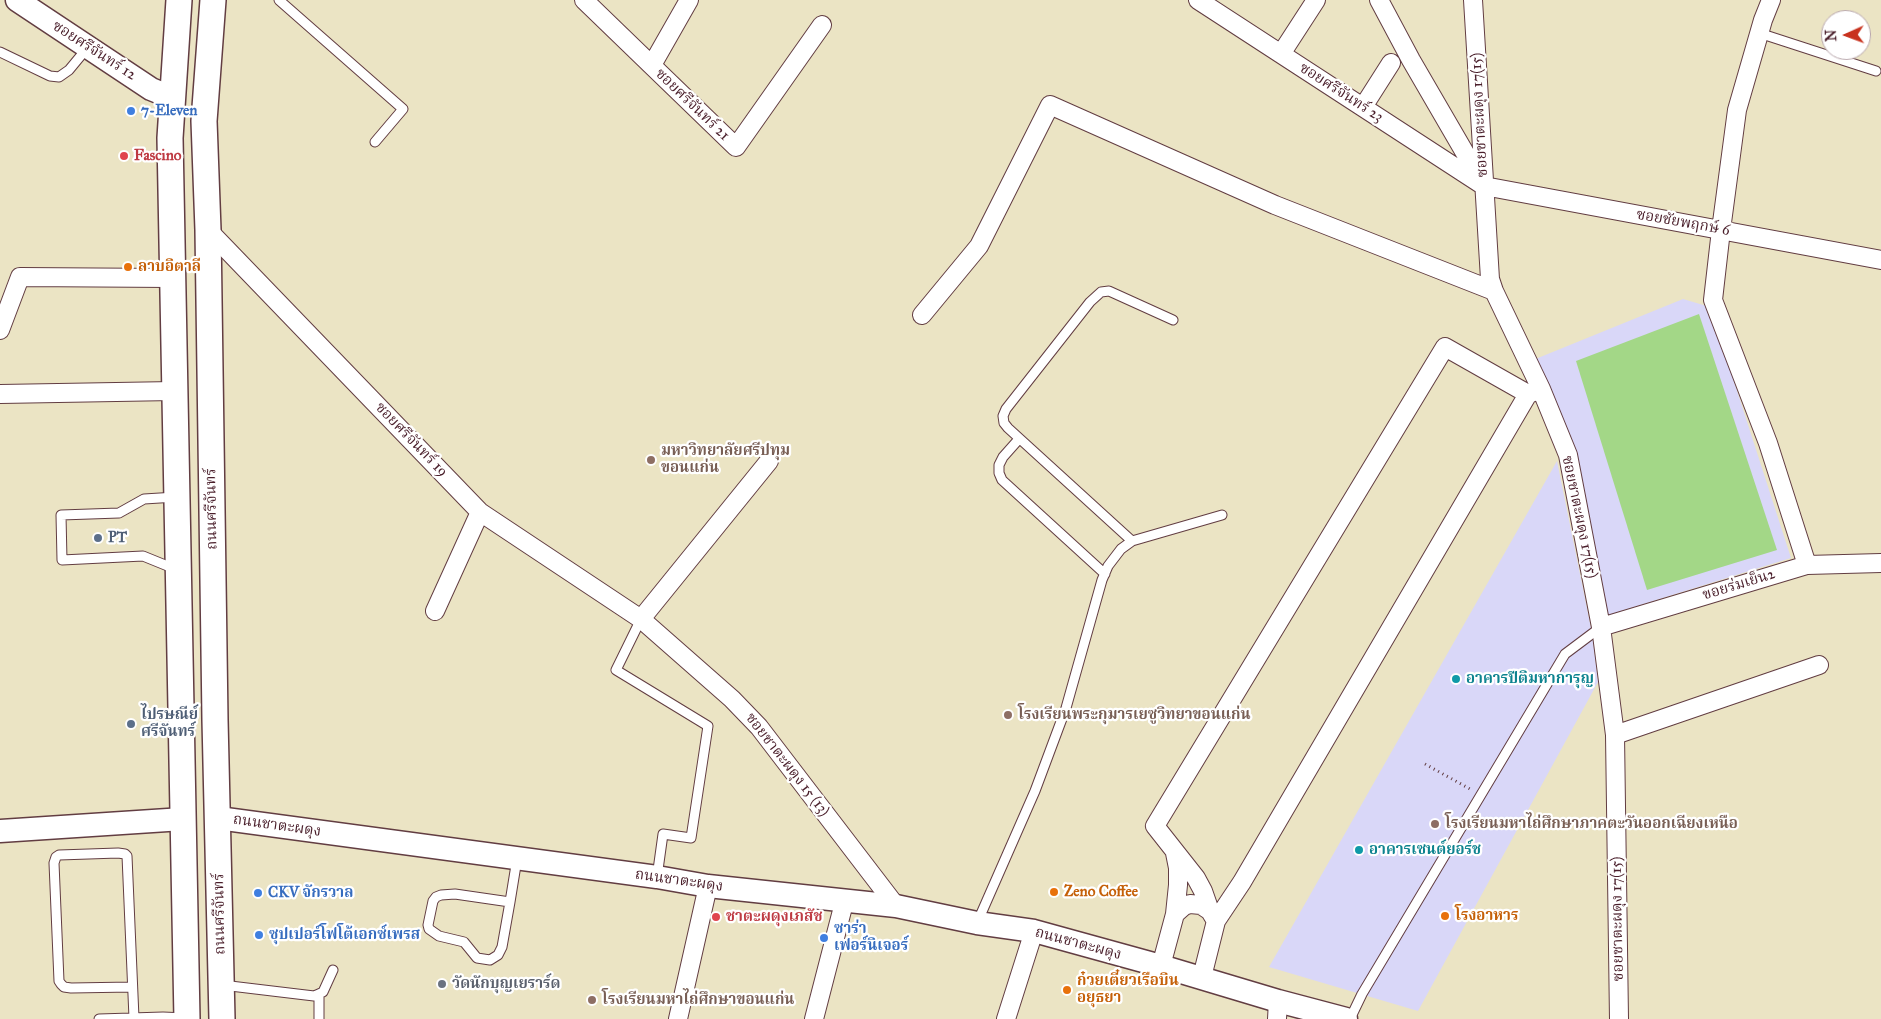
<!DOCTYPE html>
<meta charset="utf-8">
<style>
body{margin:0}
#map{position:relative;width:1881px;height:1019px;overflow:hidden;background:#ebe4c4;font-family:"IM FELL Great Primer",serif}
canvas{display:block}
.north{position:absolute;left:1821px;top:10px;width:50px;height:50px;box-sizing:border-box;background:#fff;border:1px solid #b7a5aa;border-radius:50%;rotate:268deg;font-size:14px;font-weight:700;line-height:20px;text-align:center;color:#4a1f2b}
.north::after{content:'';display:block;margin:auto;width:18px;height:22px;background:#c8321e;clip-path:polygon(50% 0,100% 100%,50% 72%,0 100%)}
</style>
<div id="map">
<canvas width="1881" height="1019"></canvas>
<div class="north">N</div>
</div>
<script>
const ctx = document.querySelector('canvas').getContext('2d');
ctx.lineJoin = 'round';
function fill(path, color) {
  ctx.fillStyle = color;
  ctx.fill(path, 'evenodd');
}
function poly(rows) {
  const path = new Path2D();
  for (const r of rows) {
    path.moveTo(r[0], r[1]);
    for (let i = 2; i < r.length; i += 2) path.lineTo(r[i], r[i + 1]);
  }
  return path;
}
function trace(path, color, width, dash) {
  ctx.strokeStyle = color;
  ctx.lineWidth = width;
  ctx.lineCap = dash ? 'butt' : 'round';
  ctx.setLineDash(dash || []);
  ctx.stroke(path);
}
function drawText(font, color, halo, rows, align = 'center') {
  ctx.font = font + ' "IM FELL Great Primer","Noto Serif Thai",serif';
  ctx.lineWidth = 4.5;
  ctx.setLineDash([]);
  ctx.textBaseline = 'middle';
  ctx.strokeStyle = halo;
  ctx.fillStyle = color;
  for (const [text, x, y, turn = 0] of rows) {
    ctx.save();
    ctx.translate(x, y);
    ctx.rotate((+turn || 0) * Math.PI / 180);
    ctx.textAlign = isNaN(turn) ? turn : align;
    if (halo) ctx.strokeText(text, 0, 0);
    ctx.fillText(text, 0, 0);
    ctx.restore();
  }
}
fill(poly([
 [1683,299,1710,307,1791,558,1605,616,1533,360],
 [1557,461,1592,633,1598,682,1418,1011,1269,967]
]), '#d9d7f8');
fill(poly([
 [1699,314,1777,550,1647,590,1576,361]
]), '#a3d787');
const service = poly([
 [279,0,403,109,375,142],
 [1759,33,1876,71],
 [0,52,50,76,59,77,69,70,88,47],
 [1019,439,1003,457,999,465,999,473,1002,480,1105,574],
 [1132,541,1008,428,1004,423,1003,416,1006,409,1090,302,1101,292,1109,291,1173,320],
 [175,569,143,556,62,560,61,515,119,513,144,499,176,497],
 [641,619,616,670,708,726,691,838,663,834,657,877],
 [510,902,455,894,441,895,436,897,433,901,428,925,429,929,439,936,464,942,477,958,490,960,498,955,502,947,510,902,517,859],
 [977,923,1035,791,1066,708,1102,580,1108,566,1121,549,1132,541,1222,515],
 [222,985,314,996,323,992,333,970],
 [132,987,71,988,64,987,61,984,59,981,54,863,56,857,59,855,118,853,125,854,127,856,134,1018],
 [319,995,319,1019],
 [99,1019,163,1017,186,1018],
 [1350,1019,1362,994,1565,654,1601,627]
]);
const minor = poly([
 [584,0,736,147,822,25],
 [1198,0,1484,186,1881,260],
 [1379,0,1411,60,1483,184],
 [1473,0,1490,279,1494,291,1541,389,1568,455,1601,627,1615,735,1619,1019],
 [1771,0,1763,20,1737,110,1721,230,1713,300,1768,443,1807,565],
 [1281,54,1316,0],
 [652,65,689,0],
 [1363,107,1391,63],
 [208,230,480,512,641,619,732,699,759,727,896,906],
 [922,315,979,246,1050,105,1275,205,1494,291],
 [0,330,20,277,172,278],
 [0,394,174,391],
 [435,611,480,512],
 [641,619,769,461],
 [1601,627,1807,565,1881,563],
 [1615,735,1819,665],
 [1210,911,1203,891,1196,878,1155,826,1445,347,1528,394],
 [1175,914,1178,885,1178,868,1175,853],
 [1216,921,1242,882,1528,394,1539,390],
 [1161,966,1175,914,1184,906,1190,904,1201,905,1210,911,1216,921,1202,977],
 [678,1019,708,886],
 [814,1019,845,899],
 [1006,1019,1034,931],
 [1277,1019,1278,1001]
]);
const tertiary = poly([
 [17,0,151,89,173,98],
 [218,818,657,877,708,886,896,906,977,923,1034,931,1161,966,1278,1001,1346,1019],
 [0,831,183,819]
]);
const secondary = poly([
 [179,0,170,138,187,1019],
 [213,0,204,121,208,230,215,720,222,1019]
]);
trace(service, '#623d42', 11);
trace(minor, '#623d42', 20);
trace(tertiary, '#623d42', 25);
trace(secondary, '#623d42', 28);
trace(poly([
 [1425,764,1470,789]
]), '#623d42', 3, [1, 4]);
trace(service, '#fff', 9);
trace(minor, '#fff', 18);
trace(tertiary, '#fff', 22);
trace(secondary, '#fff', 25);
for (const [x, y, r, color] of [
 [131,111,5,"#3f7fe0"],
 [124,156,5,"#e0444e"],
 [128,267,5,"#e8710a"],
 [651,460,5,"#8d6e63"],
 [98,538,5,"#5c6f8a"],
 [1456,679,5,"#0f9aa8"],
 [1008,715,5,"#8d6e63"],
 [131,724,5,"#5c6f8a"],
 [1435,824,5,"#8d6e63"],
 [1359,850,5,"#0f9aa8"],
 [1054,892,5,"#e8710a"],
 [258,893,5,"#3f7fe0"],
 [1445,916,5,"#e8710a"],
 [716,917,5,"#e0444e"],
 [259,935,5,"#3f7fe0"],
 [824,938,5,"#3f7fe0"],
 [442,984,5,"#6b7280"],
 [1067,990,5,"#e8710a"],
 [592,1000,5,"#8d6e63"]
]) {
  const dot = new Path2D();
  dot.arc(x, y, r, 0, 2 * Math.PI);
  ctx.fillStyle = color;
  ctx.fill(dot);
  trace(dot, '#fff', 2);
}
drawText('15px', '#4a1f2b', '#fff', [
 ["ซอยศรีจันทร์ 12",94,51,33],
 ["ซอยศรีจันทร์ 23",1341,93,33],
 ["ซอยศรีจันทร์ 21",692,105,44],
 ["ซอยชาตะผดุง 17(15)",1480,115,-93],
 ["ซอยชัยพฤกษ์ 6",1683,223,10],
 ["ซอยศรีจันทร์ 19",411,440,46],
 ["ถนนศรีจันทร์",212,509,-91],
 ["ซอยชาตะผดุง 17(15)",1579,517,78],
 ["ขอยร่มเย็น2",1739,585,-17],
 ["ซอยชาตะผดุง 15 (13)",787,765,52],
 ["ถนนชาตะผดุง",277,826,8],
 ["ถนนชาตะผดุง",679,881,8],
 ["ถนนศรีจันทร์",220,914,-91],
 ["ซอยชาตะผดุง 17(15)",1618,919,-91],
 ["ถนนชาตะผดุง",1078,944,15]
]);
drawText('bold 15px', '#366cbe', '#fff', [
 ["7-Eleven",141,111],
 ["CKV จักรวาล",268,893],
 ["ซาร่า",834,929],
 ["เฟอร์นิเจอร์",834,946],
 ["ซุปเปอร์โฟโต้เอกซ์เพรส",269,935]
], 'left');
drawText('bold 15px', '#be3a42', '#fff', [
 ["Fascino",134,156],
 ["ชาตะผดุงเภสัช",726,917]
], 'left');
drawText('bold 15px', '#c56008', '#fff', [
 ["ลาบอิตาลี",138,267],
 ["Zeno Coffee",1064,892],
 ["โรงอาหาร",1455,916],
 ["ก๋วยเตี๋ยวเรือบิน",1077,981],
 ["อยุธยา",1077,998]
], 'left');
drawText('bold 15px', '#785e54', '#fff', [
 ["มหาวิทยาลัยศรีปทุม",661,451],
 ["ขอนแก่น",661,468],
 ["โรงเรียนพระกุมารเยซูวิทยาขอนแก่น",1018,715],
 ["โรงเรียนมหาไถ่ศึกษาภาคตะวันออกเฉียงเหนือ",1445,824],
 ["โรงเรียนมหาไถ่ศึกษาขอนแก่น",602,1000]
], 'left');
drawText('bold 15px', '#4e5e75', '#fff', [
 ["PT",108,538],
 ["ไปรษณีย์",141,715],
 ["ศรีจันทร์",141,732]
], 'left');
drawText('bold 15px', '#0d838f', '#fff', [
 ["อาคารปีติมหาการุญ",1466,679],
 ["อาคารเซนต์ยอร์ช",1369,850]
], 'left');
drawText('bold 15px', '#5b616d', '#fff', [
 ["วัดนักบุญเยราร์ด",452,984]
], 'left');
</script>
